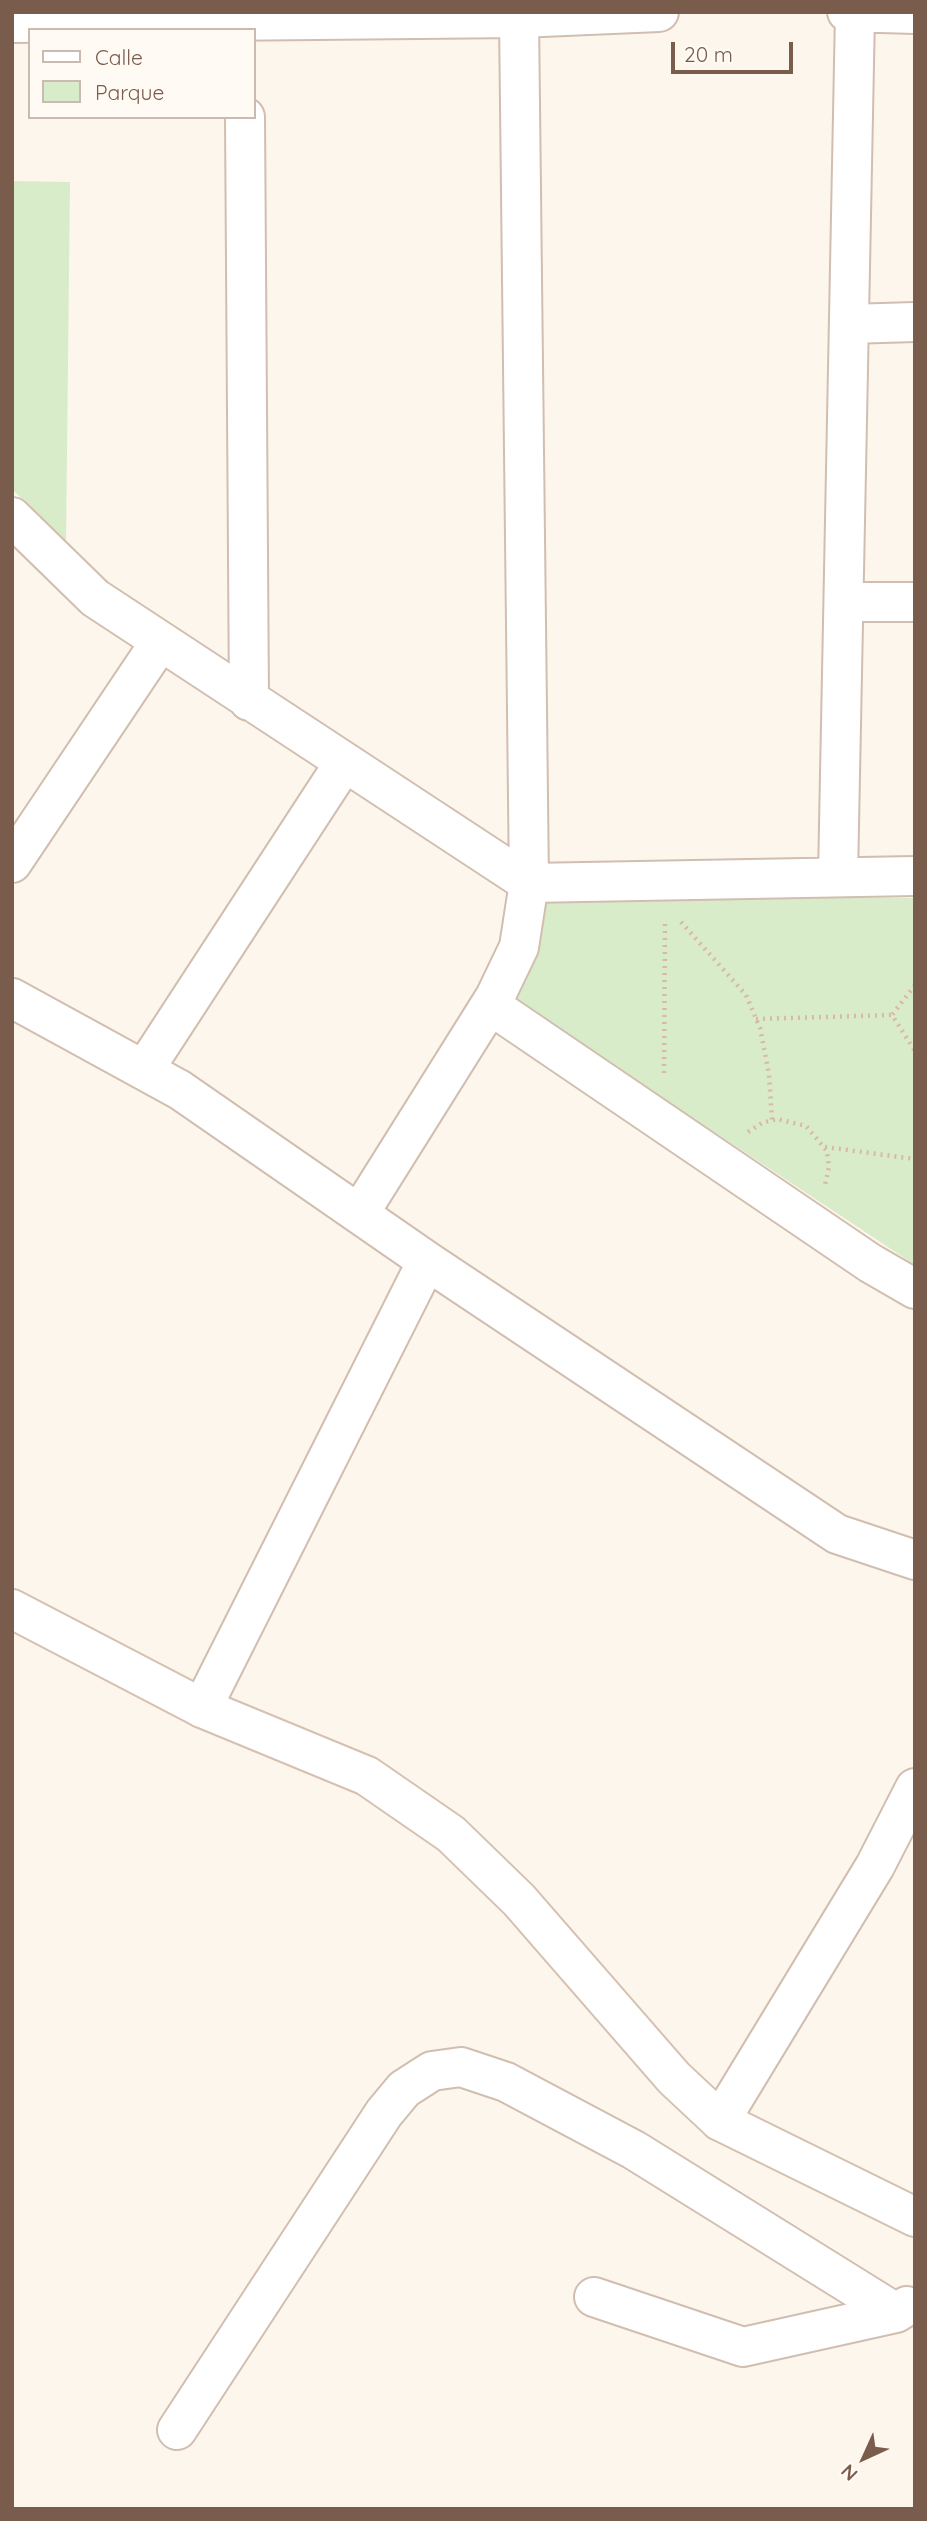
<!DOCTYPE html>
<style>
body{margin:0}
#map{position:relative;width:927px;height:2521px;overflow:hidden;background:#fdf6ec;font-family:Quicksand,sans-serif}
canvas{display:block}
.frame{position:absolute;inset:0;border:14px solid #7a5c4d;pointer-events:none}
.legend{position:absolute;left:28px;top:28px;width:228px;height:91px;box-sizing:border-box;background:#fffaf3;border:2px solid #cabbb1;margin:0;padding:9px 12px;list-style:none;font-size:21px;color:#7a5c4d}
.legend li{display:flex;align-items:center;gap:14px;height:35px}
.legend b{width:35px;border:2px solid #cabbb1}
.north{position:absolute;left:829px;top:2423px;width:70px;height:70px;-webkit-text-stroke:5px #fffaf3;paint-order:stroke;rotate:225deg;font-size:19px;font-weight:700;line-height:28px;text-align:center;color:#7a5c4d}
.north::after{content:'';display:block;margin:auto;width:24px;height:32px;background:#7a5c4d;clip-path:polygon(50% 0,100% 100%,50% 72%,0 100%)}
.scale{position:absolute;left:671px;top:42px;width:122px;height:32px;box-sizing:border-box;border:4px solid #7a5c4d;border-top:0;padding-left:9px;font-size:21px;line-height:24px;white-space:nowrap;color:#7a5c4d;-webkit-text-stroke:5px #fffaf3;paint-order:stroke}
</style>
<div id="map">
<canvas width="927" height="2521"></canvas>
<div class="frame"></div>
<ul class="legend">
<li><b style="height:9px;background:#fff"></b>Calle</li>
<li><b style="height:19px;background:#d8ecc9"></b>Parque</li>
</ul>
<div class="north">N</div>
<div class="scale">20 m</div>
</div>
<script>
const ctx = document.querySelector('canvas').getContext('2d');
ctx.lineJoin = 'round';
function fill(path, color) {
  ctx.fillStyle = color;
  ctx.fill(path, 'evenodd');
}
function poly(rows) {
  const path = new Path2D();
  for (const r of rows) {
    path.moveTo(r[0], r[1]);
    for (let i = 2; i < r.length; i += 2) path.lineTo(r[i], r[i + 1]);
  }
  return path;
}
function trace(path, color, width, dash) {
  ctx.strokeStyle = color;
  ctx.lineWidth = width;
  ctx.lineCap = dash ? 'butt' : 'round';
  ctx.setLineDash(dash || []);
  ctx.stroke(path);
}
fill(poly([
 [12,181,70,182,66,543,12,489],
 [533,893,915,898,915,1265,506,994]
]), '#d8ecc9');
const street = poly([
 [847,12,915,14],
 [12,23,519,18,659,12],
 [245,117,249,701],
 [849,324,915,322],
 [12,517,95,598,529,883,915,876],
 [844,602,915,602],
 [12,863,160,642],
 [838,876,855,13],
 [12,998,180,1090,427,1261,837,1534,915,1560],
 [490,1005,870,1263,915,1289],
 [144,1070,344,763],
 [359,1214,495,997,519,947,529,883,519,18],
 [202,1708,427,1261],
 [720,2121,875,1866,915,1788],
 [594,2297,743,2347,896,2313,907,2306],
 [177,2430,384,2113,404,2089,432,2071,461,2067,506,2082,634,2150,896,2313]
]);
const secondary = poly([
 [12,1609,202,1708,367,1776,451,1834,519,1900,674,2078,720,2121,915,2217]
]);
trace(street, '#d1beb0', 42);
trace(secondary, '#d6c0b0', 42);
trace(poly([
 [681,922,746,995,760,1028,769,1074,772,1120],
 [915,985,892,1015,915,1051],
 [756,1019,892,1015],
 [664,1073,665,921],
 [748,1132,762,1123,777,1119,806,1126,827,1151,829,1167,825,1185],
 [825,1147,915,1159]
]), '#d9b8a5', 4.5, [2, 5]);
trace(street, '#fff', 38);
trace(secondary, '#fff', 38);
</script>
